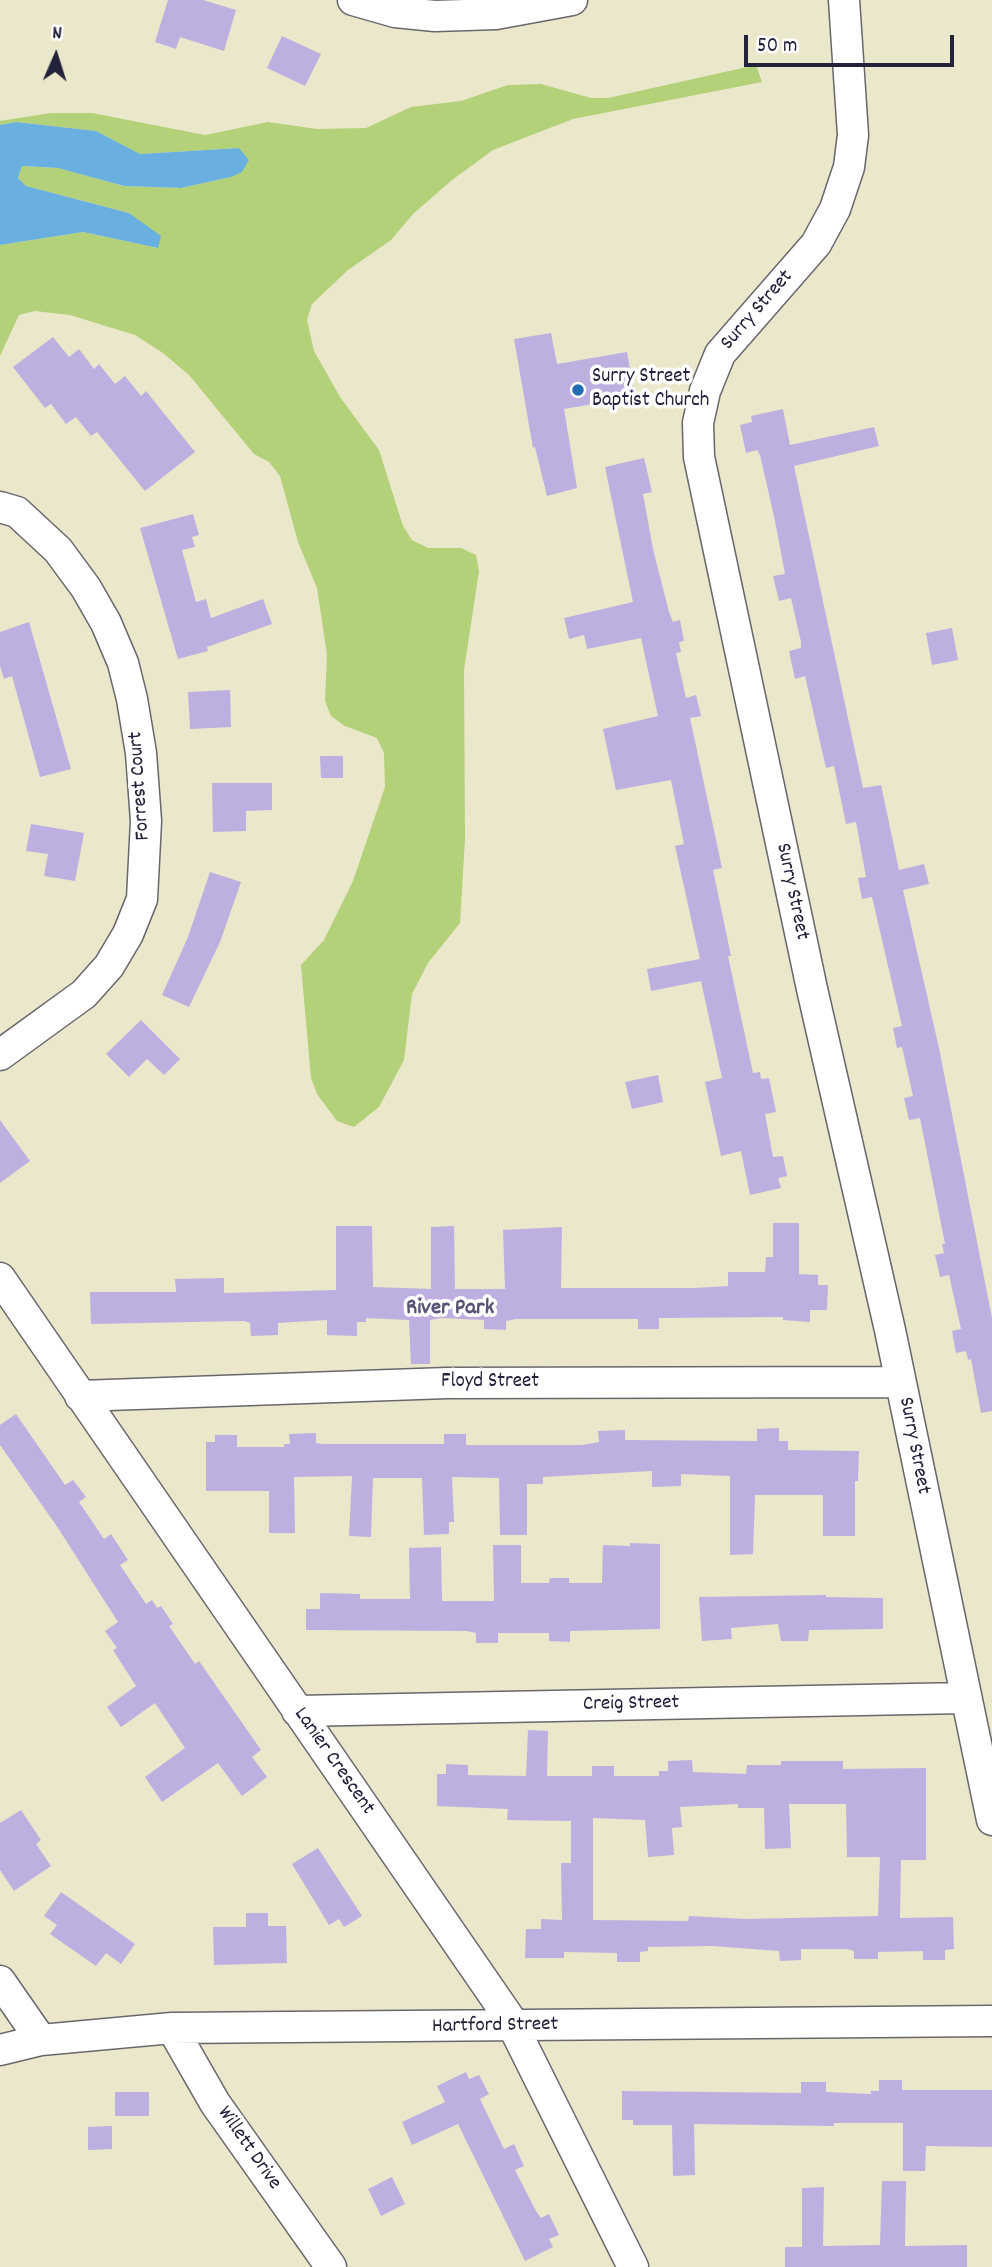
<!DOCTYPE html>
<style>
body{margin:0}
#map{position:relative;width:992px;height:2267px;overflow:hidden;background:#ebe7cb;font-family:Dekko,sans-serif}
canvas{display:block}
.north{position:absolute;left:21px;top:21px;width:70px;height:70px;-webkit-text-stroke:5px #fff;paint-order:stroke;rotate:3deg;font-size:19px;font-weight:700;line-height:28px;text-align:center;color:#22223b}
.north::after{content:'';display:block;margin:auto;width:24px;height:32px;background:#22223b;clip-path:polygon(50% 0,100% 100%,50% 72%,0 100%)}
.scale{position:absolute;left:744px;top:35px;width:210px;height:32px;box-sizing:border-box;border:4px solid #22223b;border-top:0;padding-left:9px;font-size:21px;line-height:24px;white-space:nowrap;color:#22223b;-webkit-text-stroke:5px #fff;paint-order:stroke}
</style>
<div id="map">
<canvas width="992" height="2267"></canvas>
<div class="north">N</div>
<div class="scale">50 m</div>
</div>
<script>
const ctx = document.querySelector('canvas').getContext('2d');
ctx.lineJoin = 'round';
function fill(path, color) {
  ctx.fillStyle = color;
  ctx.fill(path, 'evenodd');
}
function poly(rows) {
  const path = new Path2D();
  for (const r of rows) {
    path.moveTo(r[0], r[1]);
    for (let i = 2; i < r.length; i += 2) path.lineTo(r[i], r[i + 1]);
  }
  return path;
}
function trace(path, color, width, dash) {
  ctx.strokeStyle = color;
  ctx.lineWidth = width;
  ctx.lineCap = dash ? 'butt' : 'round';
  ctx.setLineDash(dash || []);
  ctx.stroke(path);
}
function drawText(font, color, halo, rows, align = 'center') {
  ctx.font = font + ' Dekko,sans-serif';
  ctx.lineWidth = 7;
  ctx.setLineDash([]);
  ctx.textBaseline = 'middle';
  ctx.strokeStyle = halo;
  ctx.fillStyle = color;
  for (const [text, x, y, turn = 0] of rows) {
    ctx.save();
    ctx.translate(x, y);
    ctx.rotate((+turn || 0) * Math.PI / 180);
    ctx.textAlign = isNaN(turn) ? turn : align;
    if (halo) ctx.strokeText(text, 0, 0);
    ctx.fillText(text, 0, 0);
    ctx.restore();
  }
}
fill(poly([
 [756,65,762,82,573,119,493,150,452,180,413,214,391,240,348,270,312,304,307,320,314,351,340,397,379,450,403,526,412,540,428,548,461,548,476,555,479,571,464,670,465,839,460,923,428,963,412,994,404,1060,379,1107,354,1127,337,1121,317,1094,311,1078,301,965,324,940,353,881,385,787,384,753,377,738,345,726,331,716,325,701,327,654,317,588,298,542,280,476,269,462,254,454,189,375,163,353,135,335,70,315,35,311,19,315,0,356,0,245,83,232,158,248,129,213,26,186,18,178,22,166,58,168,124,186,181,188,231,177,239,148,140,154,96,131,16,122,0,125,0,121,51,113,92,113,205,135,268,122,317,129,366,128,411,107,461,101,508,85,541,84,591,98,608,98]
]), '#b3d178');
fill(poly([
 [16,122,96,131,140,154,239,148,249,160,242,172,231,177,181,188,124,186,58,168,22,166,18,178,26,186,129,213,161,236,158,248,83,232,0,245,0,125]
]), '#69afdf');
fill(poly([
 [168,0,203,0,236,10,224,51,180,37,176,49,155,42],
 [282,36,321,54,305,86,267,68],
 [551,333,557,364,627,352,635,397,564,409,577,488,547,496,535,447,533,448,514,339],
 [53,337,69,357,79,349,94,369,99,364,115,384,125,376,141,396,146,391,195,452,145,491,97,432,91,436,76,417,66,424,51,404,45,408,13,367],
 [783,409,790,445,874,427,879,446,794,466,863,788,881,785,899,870,924,864,929,884,903,890,939,1048,992,1318,992,1411,981,1413,971,1359,968,1360,966,1351,956,1353,952,1331,961,1329,949,1275,940,1277,935,1255,944,1253,942,1244,945,1244,920,1118,909,1120,904,1098,913,1096,902,1047,897,1048,893,1028,902,1026,872,897,862,899,858,878,866,877,856,822,846,824,834,766,826,768,805,676,795,679,789,651,801,648,801,642,791,598,779,601,773,576,785,574,775,521,760,455,757,450,746,453,740,425,752,422,751,416],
 [644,458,652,492,643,494,653,549,669,612,673,622,680,620,684,641,679,642,681,652,676,653,686,698,696,695,701,716,690,718,722,868,713,870,731,956,728,956,753,1073,760,1072,761,1079,769,1078,776,1112,765,1114,773,1157,783,1156,787,1176,778,1178,781,1188,750,1195,741,1151,721,1156,705,1082,722,1078,701,981,651,991,647,969,700,959,675,846,684,844,671,780,616,790,603,729,658,716,641,638,587,649,584,635,569,639,564,618,633,602,605,467],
 [193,514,199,535,192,537,195,547,182,550,196,602,206,599,211,618,263,599,272,624,207,647,208,651,178,659,140,528],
 [29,622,71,769,40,777,12,676,4,679,0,666,0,632],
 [952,628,958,660,932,665,926,633],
 [230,690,231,727,190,729,188,692],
 [320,756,343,756,343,778,321,778],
 [212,783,272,783,272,810,246,811,246,831,213,832],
 [31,824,84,833,75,881,44,876,48,854,26,851],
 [210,872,241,882,220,942,189,1007,162,995,188,937],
 [141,1020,180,1059,164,1075,147,1059,129,1077,106,1054],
 [658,1075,663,1102,632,1109,625,1082],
 [0,1120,30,1161,0,1183],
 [773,1223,799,1223,799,1274,818,1275,818,1285,828,1285,827,1310,810,1310,810,1322,783,1320,783,1317,659,1318,659,1329,638,1329,638,1319,516,1319,506,1321,506,1330,484,1329,484,1320,441,1318,430,1320,430,1364,411,1364,409,1320,366,1318,366,1322,357,1322,357,1336,327,1335,327,1320,278,1323,278,1335,251,1336,250,1323,244,1321,91,1324,90,1292,176,1292,175,1279,224,1278,224,1293,336,1290,336,1226,372,1226,373,1287,431,1289,431,1227,454,1226,455,1289,505,1289,503,1230,562,1227,561,1288,694,1288,728,1286,728,1272,765,1272,766,1257,773,1257],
 [16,1414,65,1485,73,1480,86,1497,79,1502,104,1539,111,1534,128,1560,120,1565,146,1604,152,1600,157,1608,161,1606,173,1624,169,1626,195,1664,199,1661,261,1750,252,1757,267,1777,242,1796,218,1763,162,1802,145,1777,185,1748,155,1703,121,1727,107,1707,136,1686,113,1650,117,1648,105,1631,118,1622,58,1528,0,1445,0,1425],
 [779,1428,779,1441,788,1441,788,1450,859,1451,858,1481,855,1481,855,1536,823,1536,823,1495,755,1495,753,1554,730,1555,730,1476,681,1474,681,1486,652,1487,652,1471,543,1477,543,1484,527,1484,527,1535,500,1535,499,1478,452,1477,454,1522,449,1522,449,1534,424,1535,422,1478,373,1478,371,1537,349,1536,352,1476,294,1477,295,1533,269,1533,269,1491,206,1491,206,1442,215,1442,215,1435,237,1435,237,1447,284,1447,284,1444,290,1444,289,1434,316,1433,316,1443,323,1444,444,1444,444,1434,466,1434,466,1445,582,1445,599,1442,598,1431,625,1430,625,1440,757,1441,757,1429],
 [630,1543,660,1544,660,1629,570,1631,570,1642,549,1641,549,1633,498,1633,498,1643,476,1643,476,1633,467,1631,306,1630,306,1609,320,1609,320,1593,360,1594,360,1599,410,1599,409,1548,441,1547,442,1601,494,1601,493,1545,521,1545,521,1583,549,1583,550,1578,569,1578,569,1583,602,1583,603,1545,630,1546],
 [826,1595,826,1597,883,1598,883,1629,809,1630,808,1641,781,1641,778,1624,731,1628,732,1639,702,1641,699,1597],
 [528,1730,548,1731,547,1776,592,1776,592,1766,614,1766,614,1776,659,1776,659,1771,668,1771,668,1761,692,1760,693,1772,746,1774,747,1765,781,1765,781,1761,843,1761,843,1769,926,1768,926,1860,901,1860,900,1918,953,1917,954,1949,945,1950,945,1960,923,1960,923,1951,878,1952,878,1959,854,1959,854,1951,847,1949,801,1949,801,1960,780,1961,779,1951,713,1946,648,1947,648,1951,640,1952,640,1962,617,1962,617,1953,564,1952,564,1958,525,1958,526,1929,541,1929,541,1919,562,1920,561,1863,571,1863,571,1821,507,1820,508,1809,437,1806,437,1774,446,1774,446,1764,468,1765,468,1775,526,1776],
 [738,1804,738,1808,764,1808,765,1849,791,1848,789,1804,846,1804,847,1857,880,1857,878,1916,747,1919,689,1916,688,1921,593,1920,593,1818,645,1820,648,1857,674,1855,672,1828,682,1827,680,1807],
 [21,1810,41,1840,36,1844,51,1866,14,1891,0,1870,0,1823],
 [318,1848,362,1916,344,1927,339,1919,329,1925,292,1864],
 [61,1892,135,1944,121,1964,106,1953,96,1966,50,1934,57,1925,44,1916],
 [246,1913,268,1913,268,1926,286,1926,287,1963,214,1965,213,1927,246,1927],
 [466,2072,469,2079,479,2075,489,2094,480,2099,504,2149,514,2144,524,2166,515,2170,536,2211,541,2218,549,2214,559,2235,549,2239,553,2247,525,2261,458,2124,412,2145,402,2122,445,2102,437,2086],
 [879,2080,902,2080,902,2090,992,2090,992,2147,926,2146,925,2171,903,2171,903,2123,834,2123,834,2126,694,2124,695,2175,673,2176,672,2125,633,2125,633,2120,622,2120,622,2091,801,2093,801,2082,826,2082,826,2092,871,2094,871,2091,879,2091],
 [115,2092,149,2092,149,2116,115,2116],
 [112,2126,112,2149,88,2150,88,2127],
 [392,2177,405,2204,381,2216,368,2189],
 [882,2181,906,2181,905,2246,967,2245,967,2267,785,2267,785,2247,802,2247,802,2188,824,2187,823,2246,880,2245]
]), '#beafe1');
const minor = poly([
 [353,0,395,12,435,16,496,14,572,0],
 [844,0,853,135,849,167,835,209,816,244,720,354,705,391,698,423,699,457,812,989,890,1330,992,1820],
 [0,507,17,512,58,550,86,588,106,623,123,663,132,699,141,753,146,821,142,899,128,934,109,966,84,994,0,1055],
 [0,1278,508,2016,633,2267],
 [80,1396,447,1383,900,1382],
 [297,1711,964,1698],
 [0,1981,41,2040],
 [172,2028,215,2103,331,2267],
 [0,2050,41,2040,172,2028,992,2021]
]);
trace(minor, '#68676d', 33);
trace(minor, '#fff', 30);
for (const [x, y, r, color] of [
 [578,390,7,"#1f6fb2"]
]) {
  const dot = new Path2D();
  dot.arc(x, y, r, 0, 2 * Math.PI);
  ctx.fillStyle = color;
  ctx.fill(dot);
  trace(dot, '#fff', 2.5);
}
drawText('21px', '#22223b', '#fff', [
 ["Surry Street",758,311,-49],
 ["Forrest Court",141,786,-94],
 ["Surry Street",791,892,78],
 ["Floyd Street",490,1383],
 ["Surry Street",913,1446,79],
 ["Creig Street",631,1705,-1],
 ["Lanier Crescent",333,1762,55],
 ["Hartford Street",495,2027,-1],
 ["Willett Drive",248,2149,55]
]);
drawText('21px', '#22223b', '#fff', [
 ["Surry Street",592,378],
 ["Baptist Church",592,402]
], 'left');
drawText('bold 23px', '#595375', '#fff', [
 ["River Park",450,1310]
]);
</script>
